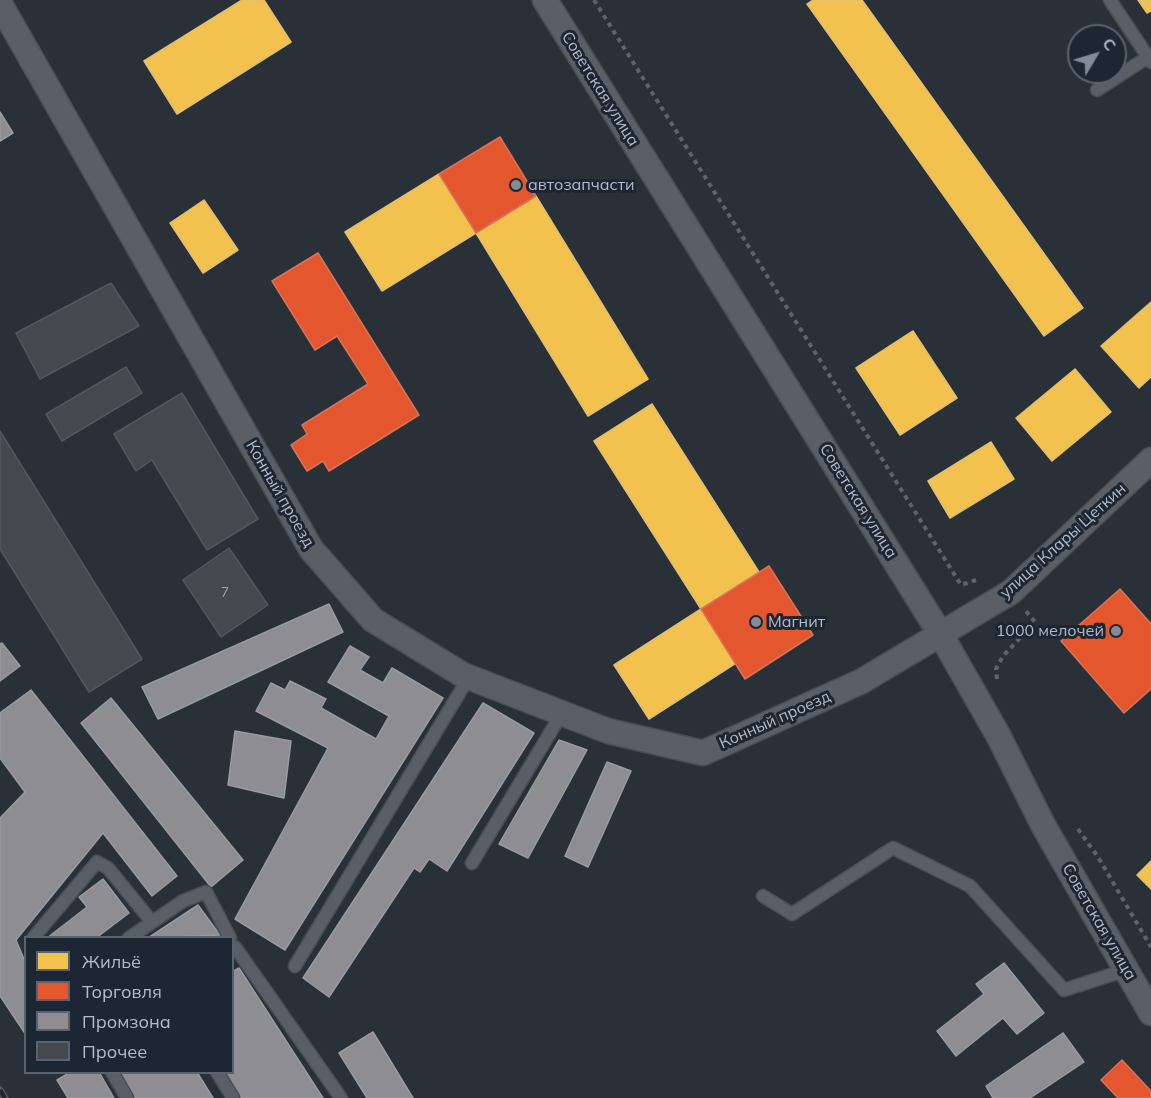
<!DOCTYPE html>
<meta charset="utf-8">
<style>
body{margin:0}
#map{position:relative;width:1151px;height:1098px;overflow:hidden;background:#2a3038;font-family:Mulish,sans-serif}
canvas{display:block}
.legend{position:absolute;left:24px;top:936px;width:210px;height:138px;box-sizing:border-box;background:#1d2633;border:2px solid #59626f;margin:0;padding:8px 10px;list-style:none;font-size:18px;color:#b4bcc9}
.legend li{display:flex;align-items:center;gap:12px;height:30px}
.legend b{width:30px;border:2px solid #59626f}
.north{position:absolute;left:1067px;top:24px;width:60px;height:60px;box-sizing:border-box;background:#1d2633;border:2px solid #59626f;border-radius:50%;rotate:52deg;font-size:16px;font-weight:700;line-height:24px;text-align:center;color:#b4bcc9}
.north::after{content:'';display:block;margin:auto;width:21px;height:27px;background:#848b96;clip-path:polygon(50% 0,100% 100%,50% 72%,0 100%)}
</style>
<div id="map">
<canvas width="1151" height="1098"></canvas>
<ul class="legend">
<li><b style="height:16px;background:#f2c14e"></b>Жильё</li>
<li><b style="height:16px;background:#e4572e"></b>Торговля</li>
<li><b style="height:16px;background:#8d8d92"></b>Промзона</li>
<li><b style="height:16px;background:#444950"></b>Прочее</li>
</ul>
<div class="north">С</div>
</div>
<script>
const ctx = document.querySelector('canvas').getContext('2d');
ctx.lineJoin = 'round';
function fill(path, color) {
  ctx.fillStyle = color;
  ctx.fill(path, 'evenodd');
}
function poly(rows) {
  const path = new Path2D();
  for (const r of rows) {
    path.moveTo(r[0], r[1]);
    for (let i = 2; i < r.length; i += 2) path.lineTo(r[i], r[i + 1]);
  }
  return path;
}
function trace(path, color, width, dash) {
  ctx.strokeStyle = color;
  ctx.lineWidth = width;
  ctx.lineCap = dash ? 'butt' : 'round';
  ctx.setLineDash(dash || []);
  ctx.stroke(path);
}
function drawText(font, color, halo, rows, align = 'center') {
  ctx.font = font + ' Mulish,sans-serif';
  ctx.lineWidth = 6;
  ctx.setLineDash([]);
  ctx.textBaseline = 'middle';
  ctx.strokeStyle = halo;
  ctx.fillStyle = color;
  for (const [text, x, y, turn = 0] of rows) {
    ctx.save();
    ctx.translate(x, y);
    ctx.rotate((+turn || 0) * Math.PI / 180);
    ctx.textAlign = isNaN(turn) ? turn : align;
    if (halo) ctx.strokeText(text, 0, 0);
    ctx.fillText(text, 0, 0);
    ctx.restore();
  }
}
const homes = poly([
 [242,0,264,0,291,42,177,114,144,61,242,0],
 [813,0,862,0,1083,308,1044,336,807,4,813,0],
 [1138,0,1151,0,1151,11,1147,13,1138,0],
 [439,174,476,233,382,291,345,232,439,174],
 [536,196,648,379,588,416,476,233,536,196],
 [204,200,238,250,203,273,170,223,204,200],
 [1151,302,1151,377,1139,388,1101,346,1151,302],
 [913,331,957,398,900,435,856,368,913,331],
 [1075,369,1111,412,1052,461,1016,418,1075,369],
 [652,404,759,572,701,609,594,441,652,404],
 [991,442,1014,479,950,518,928,481,991,442],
 [701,609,736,663,649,719,614,665,701,609],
 [1151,861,1151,889,1137,875,1151,861]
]);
fill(homes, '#f2c14e');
trace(homes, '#dfc073', 1.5);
const shops = poly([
 [500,137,536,196,476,233,439,174,500,137],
 [318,253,419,415,329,471,323,461,307,471,291,445,307,434,302,425,368,384,337,336,315,350,272,281,318,253],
 [769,566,813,635,745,679,701,609,769,566],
 [1120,589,1151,624,1151,689,1124,713,1061,641,1120,589],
 [1122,1060,1151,1091,1151,1098,1118,1098,1101,1080,1122,1060]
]);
fill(shops, '#e4572e');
trace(shops, '#d6755c', 1.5);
const industry = poly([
 [0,112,13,133,0,141,0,112],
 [329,604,343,632,158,719,142,687,329,604],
 [2,643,20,666,0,681,0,644,2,643],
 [350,646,369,657,360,670,383,683,392,668,443,698,285,950,235,919,328,748,256,711,271,683,285,690,290,681,326,699,321,708,376,739,389,716,328,682,350,646],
 [31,690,177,876,152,896,103,833,16,940,26,964,26,1035,0,996,0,818,25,792,0,758,0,713,31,690],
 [111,698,243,860,211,887,81,723,111,698],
 [483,703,534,733,447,871,429,859,420,872,414,868,329,997,303,978,483,703],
 [235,731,291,741,284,798,228,785,235,731],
 [559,740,587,750,528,858,499,844,559,740],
 [607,762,631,771,588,867,565,856,607,762],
 [103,879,129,913,96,938,47,938,87,907,79,897,103,879],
 [198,905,220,935,148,938,198,905],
 [1004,963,1044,1013,1017,1034,1003,1018,956,1056,937,1031,984,994,976,984,1004,963],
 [239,968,323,1098,240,1098,224,1072,232,1072,232,972,239,968],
 [373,1032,413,1098,367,1098,339,1053,373,1032],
 [1063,1033,1084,1062,1030,1098,993,1098,986,1086,1063,1033],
 [71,1072,99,1072,114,1098,68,1098,57,1080,71,1072],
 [120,1072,197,1072,213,1098,135,1098,120,1072]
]);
fill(industry, '#8d8d92');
trace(industry, '#999ba2', 1.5);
const building = poly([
 [111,283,139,326,40,379,16,333,111,283],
 [126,367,142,393,62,441,46,414,126,367],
 [182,393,258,519,207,550,152,460,136,471,114,434,182,393],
 [0,431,142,659,89,692,0,549,0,431],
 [229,548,268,605,221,637,183,580,229,548]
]);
fill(building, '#444950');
trace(building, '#52575f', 1.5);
const lane = poly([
 [1110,0,1148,57,1151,56],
 [1097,90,1148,57,1151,62],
 [472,863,562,713],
 [763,896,792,914,893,848,970,886,1064,990,1126,970],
 [33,938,97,862,108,868,152,922],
 [129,938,183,901,206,892,230,938],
 [232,948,235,947,341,1098],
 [295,966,469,677],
 [112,1072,127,1098],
 [217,1072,233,1098]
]);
const street = poly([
 [545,0,941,635,998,735,1043,825,1151,1013],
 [0,4,311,549,373,620,463,675,608,731,703,753,862,681,1011,592,1151,460]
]);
trace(lane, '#484c53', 15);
trace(street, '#484c53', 27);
trace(poly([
 [594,0,961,585,976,580],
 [997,679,996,669,1003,656,1035,622,1026,611],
 [1078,829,1098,857,1151,947]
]), '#5d636a', 4, [4.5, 4.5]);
trace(lane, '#5a5e66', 12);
trace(street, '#5a5e66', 24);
const rail = poly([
 [0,1090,5,1098]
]);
trace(rail, '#595d64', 7);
trace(rail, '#1d2633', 4.5, [14]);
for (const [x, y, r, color] of [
 [516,185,6,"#848b96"],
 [756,622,6,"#848b96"],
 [1116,631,6,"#848b96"]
]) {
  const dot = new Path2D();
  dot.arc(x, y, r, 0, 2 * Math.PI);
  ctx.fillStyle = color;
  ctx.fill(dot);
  trace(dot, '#1d2633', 2);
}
drawText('14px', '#989fab', null, [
 ["7",225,593]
]);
drawText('16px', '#b4bcc9', '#1d2633', [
 ["Советская улица",600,89,58],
 ["Конный проезд",280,494,60],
 ["Советская улица",858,501,58],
 ["улица Клары Цеткин",1063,541,-42],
 ["Конный проезд",775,720,-24],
 ["Советская улица",1099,922,60]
]);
drawText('16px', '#b4bcc9', '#1d2633', [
 ["автозапчасти",528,185],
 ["Магнит",768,622],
 ["1000 мелочей",1104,631,"right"]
], 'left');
</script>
